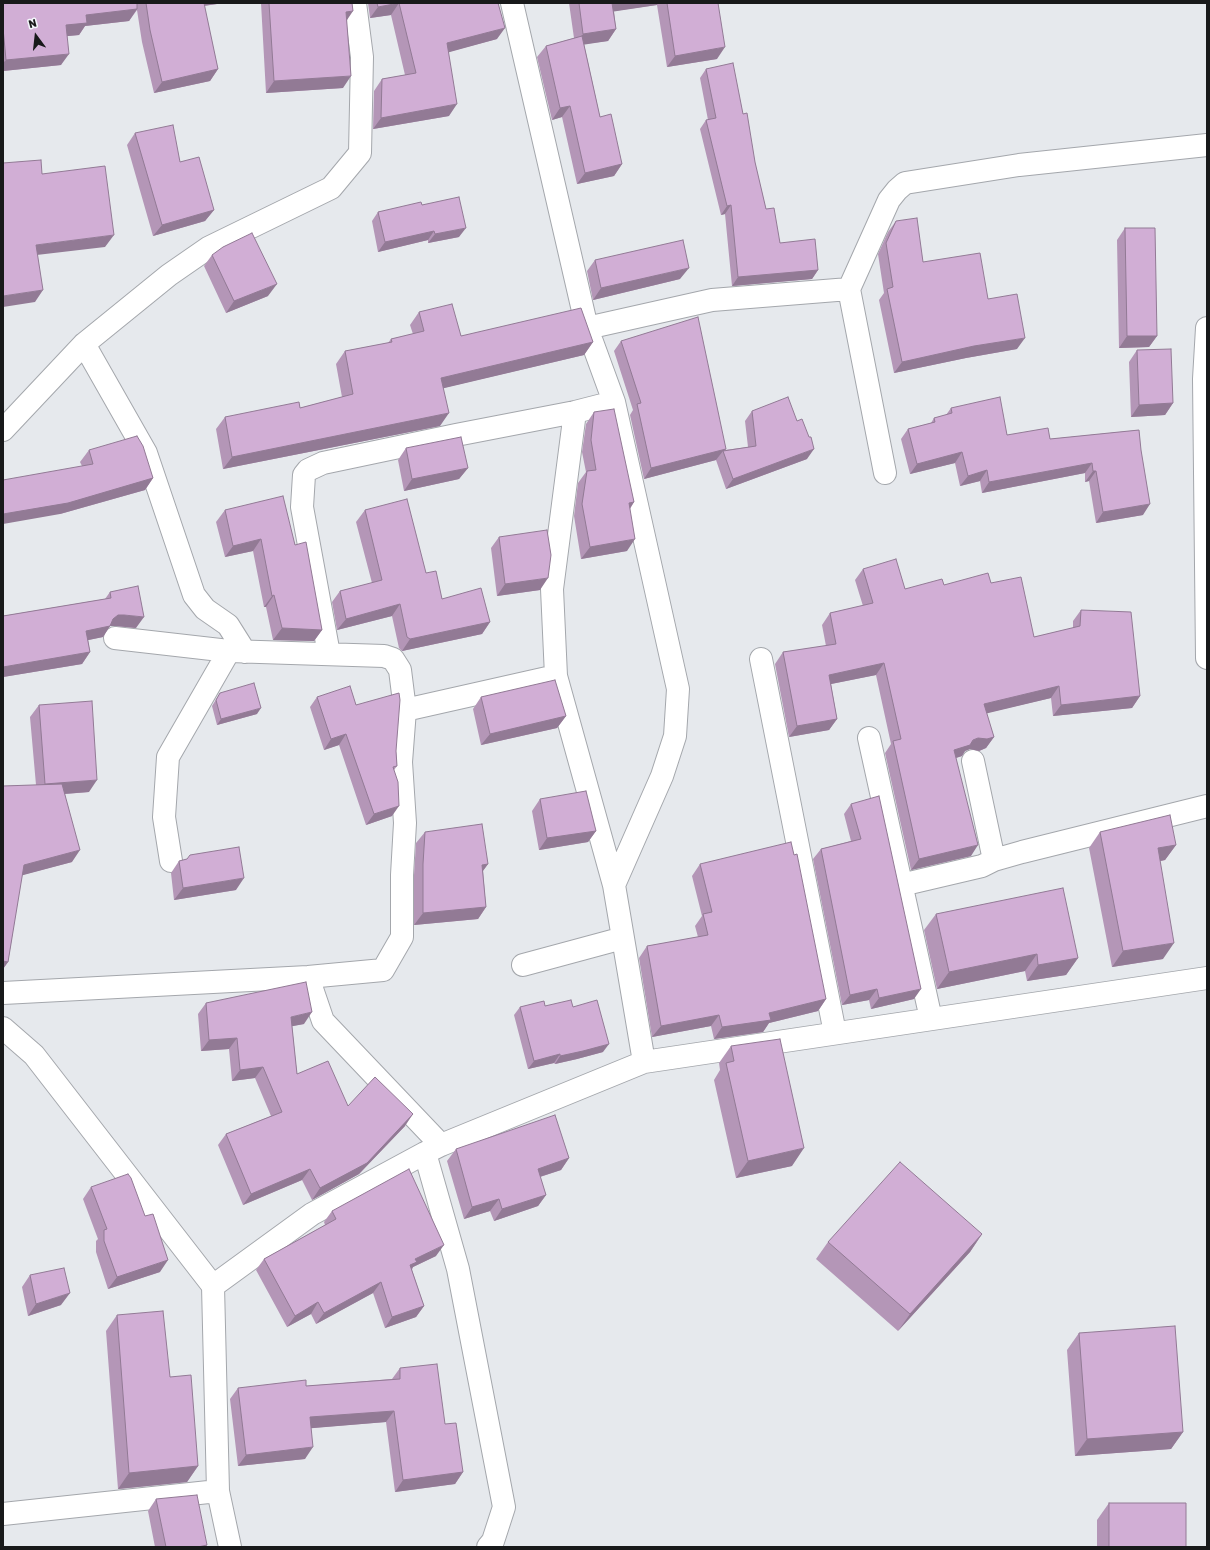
<!DOCTYPE html>
<style>
body{margin:0}
#map{position:relative;width:1210px;height:1550px;overflow:hidden;background:#e6e9ed;font-family:Rubik,sans-serif}
canvas{display:block}
.frame{position:absolute;inset:0;border:4px solid #18191a;pointer-events:none}
.north{position:absolute;left:16px;top:16px;width:40px;height:40px;-webkit-text-stroke:3px #f3f6fb;paint-order:stroke;rotate:345deg;font-size:11px;font-weight:700;line-height:16px;text-align:center;color:#18191a}
.north::after{content:'';display:block;margin:auto;width:14px;height:18px;background:#18191a;clip-path:polygon(50% 0,100% 100%,50% 72%,0 100%)}
</style>
<div id="map">
<canvas width="1210" height="1550"></canvas>
<div class="frame"></div>
<div class="north">N</div>
</div>
<script>
const ctx = document.querySelector('canvas').getContext('2d');
ctx.lineJoin = 'round';
function poly(rows) {
  const path = new Path2D();
  for (const r of rows) {
    path.moveTo(r[0], r[1]);
    for (let i = 2; i < r.length; i += 2) path.lineTo(r[i], r[i + 1]);
  }
  return path;
}
function trace(path, color, width, dash) {
  ctx.strokeStyle = color;
  ctx.lineWidth = width;
  ctx.lineCap = dash ? 'butt' : 'round';
  ctx.setLineDash(dash || []);
  ctx.stroke(path);
}
function fill(path, color) {
  ctx.fillStyle = color;
  ctx.fill(path, 'evenodd');
}
const street = poly([
 [512,3,587,328,614,402,678,689,675,736,662,776,614,885,644,1062],
 [849,289,885,473],
 [587,328,712,300,849,289,889,200,897,190,905,183,1019,165,1207,145],
 [1207,328,1204,379,1207,658],
 [84,344,146,453,194,595,205,609,228,625,245,652],
 [575,412,552,589,556,676,614,885],
 [3,430,84,344,169,275,208,248,331,188,360,153,362,57,355,3],
 [115,638,229,651,384,656,393,659,400,670,405,710],
 [329,654,302,507,304,475,308,470,323,463,456,435,575,412,614,402],
 [761,659,835,1033],
 [869,738,931,1019],
 [973,761,994,860],
 [171,861,164,817,168,757,229,651],
 [901,885,982,866,994,860,1022,852,1207,806],
 [523,965,623,938],
 [308,977,323,1021,441,1145],
 [3,993,308,977,383,970,402,937,402,875,405,823,401,762,405,710,556,676],
 [3,1028,34,1055,213,1286,312,1214,425,1153,441,1145,644,1062,1207,978],
 [425,1153,458,1269,504,1507,493,1541,488,1547],
 [213,1286,218,1491,230,1547],
 [3,1514,218,1491]
]);
trace(street, '#a4a7ac', 24);
trace(street, '#fff', 22);
fill(poly([
 [3,3,224,3,204,6,218,69,210,81,154,93,142,42,137,10,129,21,85,26,79,35,67,36,61,65,3,71],
 [261,3,352,3,347,20,343,88,266,93],
 [368,3,498,3,497,39,448,52,449,116,373,129,374,91,382,79,405,75,391,15,370,18],
 [569,3,718,3,717,59,667,67,657,5,614,11,616,29,608,41,584,44,600,117,622,164,614,176,577,184,562,117,552,120,537,57,546,46,574,38],
 [706,69,743,114,766,209,780,243,818,270,812,279,732,286,725,214,721,215,700,129,706,120,708,120,700,78],
 [135,133,180,162,214,210,205,221,153,236,127,145],
 [422,205,459,237,428,243,428,240,378,252,372,221,378,212],
 [896,221,923,262,988,299,1017,349,966,358,894,373,879,300,884,293,878,254,888,232],
 [1125,228,1157,336,1149,347,1119,348,1117,240],
 [212,255,268,296,226,313,204,266],
 [595,260,680,279,593,300,587,271],
 [419,312,461,336,593,342,584,355,443,388,440,426,223,469,216,429,225,417,300,408,342,397,336,364,345,351,388,343,391,339,413,334,410,325],
 [621,341,726,449,725,450,748,447,745,421,752,411,807,459,726,489,716,460,644,479,630,415,633,410,614,351],
 [1137,350,1173,403,1165,415,1131,417,1129,362],
 [951,408,1007,435,1050,439,1139,430,1143,515,1096,523,1089,481,1085,482,1085,473,982,493,980,481,960,486,955,463,910,474,901,439,908,429,931,423,934,418,946,415],
 [594,412,634,502,630,509,627,551,581,559,574,516,578,483,586,472,582,452,586,424],
 [406,448,468,468,459,479,404,491,398,460],
 [89,450,153,478,145,490,60,514,82,466,80,462],
 [225,510,295,545,322,630,314,641,273,640,266,607,264,607,253,551,225,557,216,522],
 [365,510,426,573,442,599,490,622,482,634,402,651,399,648,392,616,337,630,332,602,340,591,372,583,356,522],
 [499,537,540,590,497,596,491,548],
 [863,569,905,589,944,585,991,583,1034,637,1073,628,1073,621,1081,610,1140,696,1132,708,1053,716,1051,698,986,713,994,737,986,748,979,751,970,749,965,751,962,756,956,758,971,856,911,870,885,753,891,744,876,675,831,684,837,719,829,730,789,737,775,664,783,652,826,646,822,625,830,613,863,606,855,580],
 [110,592,136,628,116,626,110,626,103,637,88,640,90,652,82,664,3,677,3,616,105,599],
 [220,693,257,714,217,725,212,706],
 [317,697,356,705,396,751,397,766,394,770,392,816,366,825,339,745,324,750,310,707],
 [481,697,566,716,557,728,481,745,473,709],
 [39,705,89,792,65,794,72,862,22,875,8,962,3,969,3,786,36,785,30,717],
 [540,799,596,831,588,842,539,850,532,811],
 [851,804,914,999,871,1009,869,1000,842,1005,813,859,821,849,851,841,844,814],
 [425,832,488,864,483,871,486,907,478,919,414,925,414,875,416,843],
 [1100,832,1176,845,1165,860,1160,861,1163,959,1112,967,1089,848],
 [179,861,236,890,174,900,171,873],
 [700,864,826,999,818,1011,769,1023,763,1032,714,1039,711,1026,652,1037,639,958,647,946,698,937,695,926,702,916,692,876],
 [936,914,1078,958,1066,975,1027,981,1025,971,937,989,924,930],
 [206,1003,304,1024,292,1026,297,1074,348,1106,405,1126,359,1174,312,1200,302,1180,243,1205,218,1145,226,1134,271,1116,255,1078,232,1081,229,1049,201,1051,198,1014],
 [545,1006,573,1007,603,1052,577,1059,555,1064,554,1063,528,1069,514,1015,520,1007],
 [731,1046,792,1166,736,1178,714,1080,720,1070,719,1063],
 [456,1149,569,1158,561,1170,540,1177,546,1195,538,1206,494,1221,490,1211,464,1219,447,1161],
 [91,1187,160,1272,108,1289,96,1252,96,1241,98,1239,83,1199],
 [332,1211,436,1256,413,1267,412,1270,424,1306,416,1317,385,1328,373,1293,316,1324,311,1314,287,1327,256,1270,264,1259,325,1225,324,1222],
 [982,1234,970,1252,898,1331,816,1259,828,1242],
 [30,1275,61,1305,28,1316,22,1287],
 [117,1315,170,1377,198,1466,187,1482,118,1489,106,1331],
 [1079,1333,1183,1432,1171,1449,1075,1456,1067,1350],
 [400,1368,445,1424,463,1472,455,1484,395,1492,386,1422,311,1428,305,1459,238,1466,230,1399,238,1388,306,1386,392,1379],
 [156,1499,207,1545,206,1547,155,1547,148,1511],
 [1109,1503,1186,1547,1097,1547,1097,1520]
]), '#b496b7');
fill(poly([
 [204,3,224,3,202,6],
 [399,3,391,15,370,18,378,7],
 [611,3,658,3,657,5,604,13],
 [898,3,926,3,925,4,897,4],
 [137,9,129,21,85,26,79,35,58,37,66,25,86,15],
 [353,11,345,23,346,12],
 [505,28,497,39,439,55,447,43],
 [616,29,608,41,575,46,583,34],
 [725,47,717,59,667,67,675,56],
 [69,54,61,65,3,71,3,63,6,60],
 [218,69,210,81,154,93,162,82],
 [351,76,343,88,266,93,274,81],
 [457,104,449,116,373,129,381,118],
 [570,106,562,117,552,120,560,108],
 [622,164,614,176,577,184,585,173],
 [731,205,725,214,721,215,727,206],
 [214,210,205,221,153,236,162,225],
 [466,228,459,237,428,243,435,234],
 [434,231,428,240,378,252,385,242],
 [114,235,105,247,28,256,36,245],
 [689,268,680,279,593,300,601,288],
 [818,270,812,279,732,286,738,277],
 [277,284,268,296,226,313,234,301],
 [43,290,35,302,3,307,3,296],
 [1127,336,1157,336,1149,347,1119,348],
 [1025,338,1017,349,966,358,894,373,902,362,974,346],
 [593,342,584,355,432,391,441,378],
 [1173,403,1165,415,1131,417,1139,405],
 [449,413,440,426,223,469,232,457],
 [726,449,723,452,723,451,716,460,644,479,651,468],
 [814,449,807,459,726,489,733,479],
 [962,452,955,463,910,474,917,464],
 [1092,463,1085,473,982,493,989,482],
 [468,468,459,479,404,491,412,479],
 [987,470,980,481,960,486,968,476],
 [1093,471,1096,471,1089,481,1085,482],
 [153,478,145,490,60,514,3,524,3,514],
 [634,502,626,514,629,503],
 [1150,504,1143,515,1096,523,1103,512],
 [261,539,253,551,225,557,233,546],
 [635,539,627,551,581,559,590,547],
 [548,578,540,590,497,596,505,584],
 [274,595,266,607,264,607,272,596],
 [400,604,392,616,337,630,346,619],
 [118,615,124,615,144,617,136,628,116,626,110,626,103,637,79,642,86,631],
 [490,622,482,634,402,651,410,639],
 [282,628,322,630,314,641,273,640],
 [90,652,82,664,3,677,3,667],
 [884,663,876,675,821,686,829,675],
 [1059,686,1051,698,976,716,984,704],
 [1140,696,1132,708,1053,716,1061,705],
 [261,708,257,714,217,725,221,719],
 [566,716,557,728,481,745,490,734],
 [837,719,829,730,789,737,797,726],
 [346,734,339,745,324,750,331,739],
 [994,737,986,748,979,751,970,749,965,751,962,756,946,761,954,750,978,738],
 [97,780,89,792,37,796,45,784],
 [399,806,392,816,366,825,374,814],
 [596,831,588,842,539,850,547,838],
 [978,845,971,856,911,870,919,859],
 [1176,845,1165,860,1147,864,1158,848],
 [80,850,72,862,16,877,24,865],
 [488,864,479,876,482,865],
 [244,878,236,890,174,900,183,888],
 [486,907,478,919,414,925,423,913],
 [1174,943,1163,959,1112,967,1123,951],
 [1037,954,1025,971,937,989,949,972],
 [1078,958,1066,975,1027,981,1038,965],
 [3,961,8,962,3,969],
 [877,989,869,1000,842,1005,850,995],
 [921,989,914,999,871,1009,879,998],
 [826,999,818,1011,769,1023,763,1032,714,1039,722,1027,769,1013],
 [312,1012,304,1024,283,1028,291,1017],
 [719,1015,711,1026,652,1037,661,1026],
 [237,1038,229,1049,201,1051,209,1040],
 [609,1044,603,1052,577,1059,555,1064,560,1056],
 [560,1054,554,1063,528,1069,534,1061],
 [263,1067,255,1078,232,1081,240,1070],
 [413,1114,405,1126,359,1174,312,1200,320,1188],
 [804,1148,792,1166,736,1178,748,1161],
 [569,1158,561,1170,530,1180,538,1169],
 [310,1169,302,1180,243,1205,251,1194],
 [546,1195,538,1206,494,1221,502,1209],
 [499,1199,490,1211,464,1219,472,1207],
 [982,1234,970,1252,898,1331,910,1314],
 [444,1245,436,1256,413,1267,409,1273,402,1276,415,1259],
 [168,1260,160,1272,108,1289,117,1277],
 [381,1282,373,1293,316,1324,324,1313],
 [70,1293,61,1305,28,1316,36,1304],
 [318,1302,311,1314,287,1327,295,1316],
 [424,1306,416,1317,385,1328,392,1317],
 [394,1411,386,1422,302,1429,310,1417],
 [1183,1432,1171,1449,1075,1456,1087,1439],
 [313,1447,305,1459,238,1466,246,1455],
 [198,1466,187,1482,118,1489,129,1473],
 [463,1472,455,1484,395,1492,403,1480]
]), '#927a95');
const building = poly([
 [3,3,137,3,137,9,86,15,87,23,66,25,69,54,6,60,3,28,3,3],
 [146,3,204,3,218,69,162,82,150,30,146,3],
 [269,3,352,3,353,11,346,12,351,76,274,81,269,3],
 [377,3,498,3,505,28,447,43,457,104,381,118,382,79,416,73,399,3,378,7,377,3],
 [579,3,612,3,616,29,583,34,579,3],
 [667,3,718,3,725,47,675,56,667,3],
 [582,36,600,117,611,114,622,164,585,173,570,106,560,108,546,46,582,36],
 [733,63,743,114,747,113,755,162,766,209,774,208,780,243,815,239,818,270,738,277,731,205,727,206,706,120,716,118,706,69,733,63],
 [173,125,180,162,199,157,214,210,162,225,135,133,173,125],
 [41,160,42,174,105,166,114,235,36,245,43,290,3,296,3,163,41,160],
 [459,197,466,228,435,234,434,231,385,242,378,212,421,202,422,205,459,197],
 [917,218,923,262,980,253,988,299,1017,294,1025,338,974,346,902,362,887,289,893,287,886,243,896,221,917,218],
 [1125,228,1155,228,1157,336,1127,336,1125,228],
 [252,233,277,284,234,301,212,255,223,247,252,233],
 [683,240,689,268,601,288,595,260,683,240],
 [452,304,461,336,581,308,593,342,441,378,449,413,232,457,225,417,299,402,300,408,353,394,345,351,392,342,391,339,424,331,419,312,452,304],
 [698,317,726,449,651,468,637,404,641,403,621,341,698,317],
 [1171,349,1173,403,1139,405,1137,350,1171,349],
 [788,397,797,421,802,419,809,437,811,437,814,449,733,479,723,451,756,446,752,411,788,397],
 [1000,397,1007,435,1048,428,1050,439,1139,430,1141,450,1150,504,1103,512,1096,471,1093,471,1092,463,989,482,987,470,968,476,962,452,917,464,908,429,935,422,934,418,952,413,951,408,1000,397],
 [614,409,634,502,629,503,635,539,590,547,582,504,587,471,596,470,591,440,594,412,614,409],
 [137,436,143,446,153,478,68,503,3,514,3,480,93,464,89,450,137,436],
 [461,437,468,468,412,479,406,448,461,437],
 [283,496,295,545,306,542,322,630,282,628,274,595,272,596,261,539,233,546,225,510,283,496],
 [407,499,426,573,436,571,442,599,481,588,490,622,410,639,407,637,400,604,346,619,340,591,382,580,365,510,407,499],
 [547,530,551,555,548,578,505,584,499,537,547,530],
 [896,559,905,589,942,579,944,585,988,573,991,583,1021,577,1034,637,1080,626,1081,610,1131,612,1140,696,1061,705,1059,686,984,704,994,737,987,739,978,738,973,740,970,745,954,750,978,845,919,859,893,741,901,739,884,663,829,675,837,719,797,726,783,652,836,644,830,613,873,603,863,569,896,559],
 [138,586,144,617,124,615,118,615,113,619,110,626,86,631,90,652,3,667,3,616,111,598,110,592,138,586],
 [555,680,566,716,490,734,481,697,555,680],
 [254,683,261,708,221,719,216,700,220,693,254,683],
 [350,686,356,705,399,693,400,700,396,751,397,766,393,767,398,782,399,806,374,814,346,734,331,739,317,697,350,686],
 [92,701,97,780,45,784,39,705,92,701],
 [62,784,80,850,24,865,8,962,3,961,3,786,62,784],
 [586,791,596,831,547,838,540,799,586,791],
 [879,796,921,989,879,998,877,989,850,995,821,849,861,839,851,804,879,796],
 [1170,815,1176,845,1158,848,1174,943,1123,951,1100,832,1170,815],
 [482,824,488,864,482,865,486,907,423,913,423,864,425,832,482,824],
 [791,842,794,855,797,854,826,999,769,1013,771,1020,722,1027,719,1015,661,1026,647,946,708,935,703,914,712,912,700,864,791,842],
 [239,847,244,878,183,888,179,861,187,859,190,855,239,847],
 [1063,888,1078,958,1038,965,1037,954,949,972,936,914,1063,888],
 [306,982,312,1012,291,1017,297,1074,328,1061,348,1106,375,1077,413,1114,367,1163,320,1188,310,1169,251,1194,226,1134,282,1112,263,1067,240,1070,237,1038,209,1040,206,1003,306,982],
 [571,1000,573,1007,597,1000,609,1044,583,1051,560,1056,560,1054,534,1061,520,1007,544,1001,545,1006,571,1000],
 [780,1039,804,1148,748,1161,726,1063,734,1061,731,1046,780,1039],
 [555,1115,569,1158,538,1169,546,1195,502,1209,499,1199,472,1207,456,1149,555,1115],
 [900,1162,982,1234,910,1314,828,1242,900,1162],
 [409,1169,444,1245,415,1259,417,1262,410,1265,424,1306,392,1317,381,1282,324,1313,318,1302,295,1316,264,1259,336,1219,332,1211,409,1169],
 [128,1174,131,1178,145,1216,153,1214,168,1260,117,1277,104,1241,104,1230,107,1229,91,1187,128,1174],
 [64,1268,70,1293,36,1304,30,1275,64,1268],
 [163,1311,170,1377,191,1375,198,1466,129,1473,117,1315,163,1311],
 [1175,1326,1183,1432,1087,1439,1079,1333,1175,1326],
 [437,1364,445,1424,456,1423,463,1472,403,1480,394,1411,310,1417,313,1447,246,1455,238,1388,306,1380,306,1386,400,1379,400,1368,437,1364],
 [197,1495,207,1545,198,1547,166,1547,156,1499,197,1495],
 [1109,1503,1186,1503,1186,1547,1109,1547,1109,1503]
]);
fill(building, '#d1aed5');
trace(building, '#927a95', 1);
</script>
